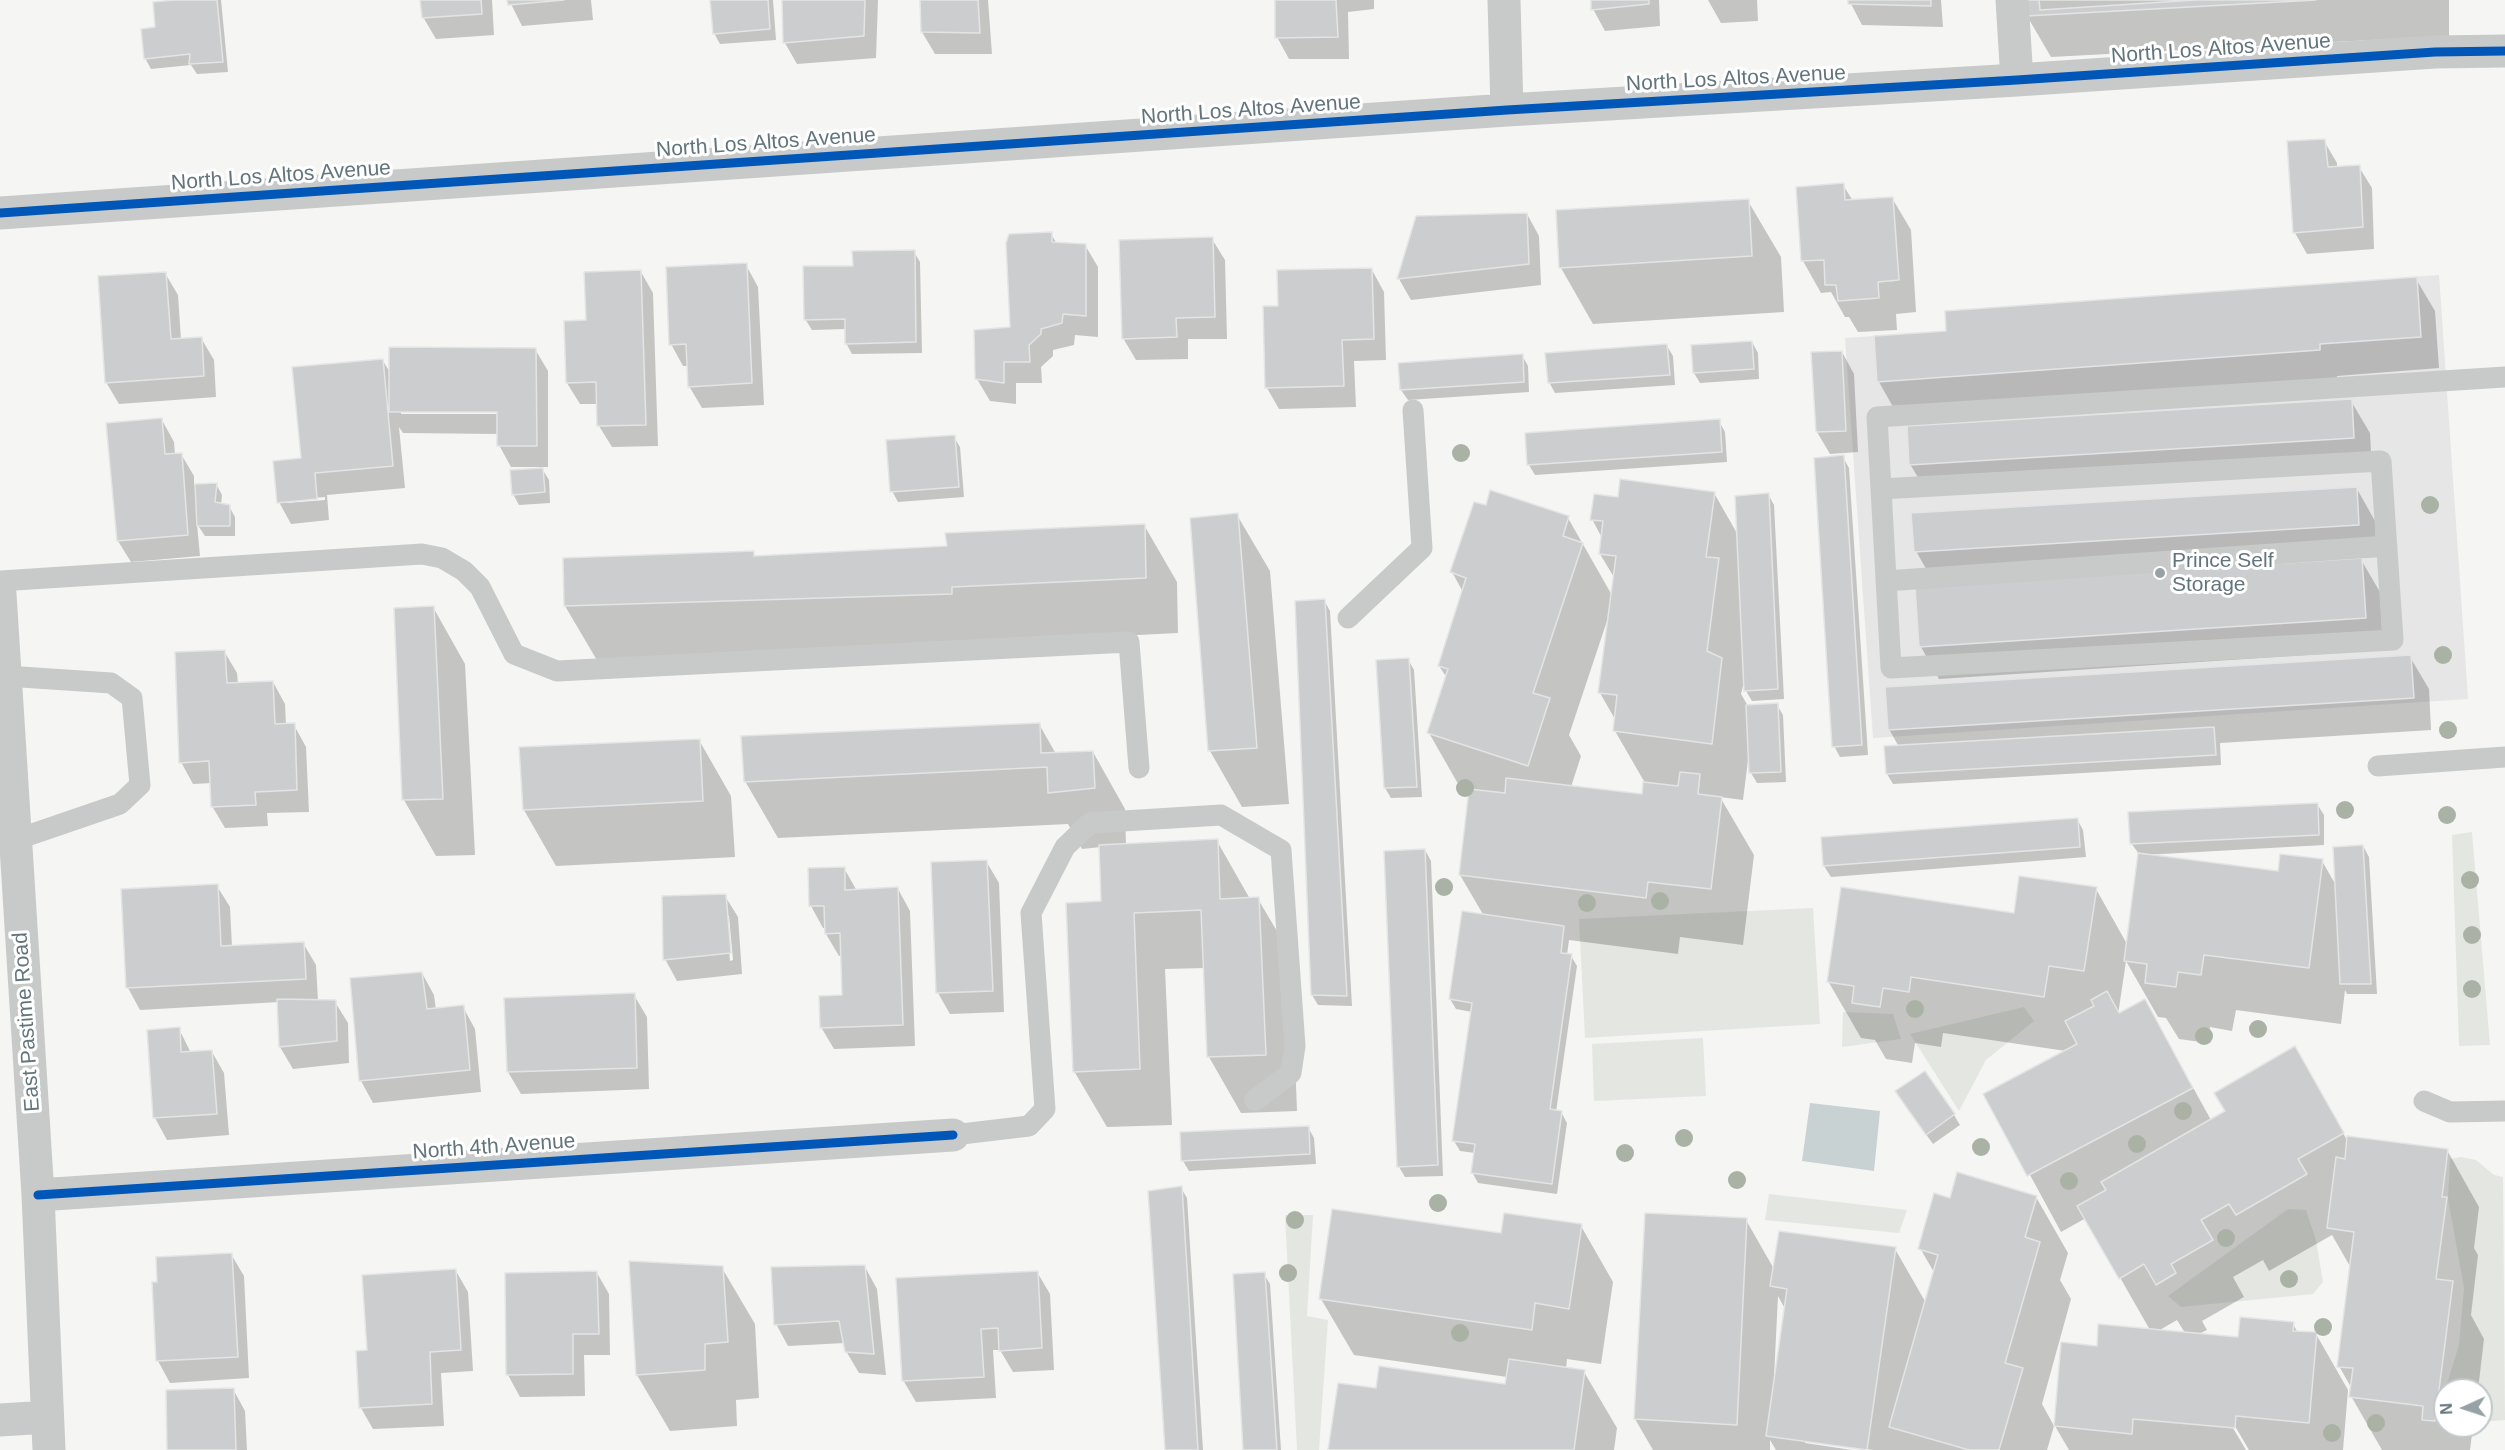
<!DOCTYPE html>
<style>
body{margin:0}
#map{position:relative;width:2505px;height:1450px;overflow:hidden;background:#f5f5f4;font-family:Arial,sans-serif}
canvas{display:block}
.north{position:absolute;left:2433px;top:1378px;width:60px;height:60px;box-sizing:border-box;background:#fff;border:2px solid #c1c8cb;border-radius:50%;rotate:267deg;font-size:16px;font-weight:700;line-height:24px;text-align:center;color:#63757c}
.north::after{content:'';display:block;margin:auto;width:21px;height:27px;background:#96a2a6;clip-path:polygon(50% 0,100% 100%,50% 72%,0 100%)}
</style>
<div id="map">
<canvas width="2505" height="1450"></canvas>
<div class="north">N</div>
</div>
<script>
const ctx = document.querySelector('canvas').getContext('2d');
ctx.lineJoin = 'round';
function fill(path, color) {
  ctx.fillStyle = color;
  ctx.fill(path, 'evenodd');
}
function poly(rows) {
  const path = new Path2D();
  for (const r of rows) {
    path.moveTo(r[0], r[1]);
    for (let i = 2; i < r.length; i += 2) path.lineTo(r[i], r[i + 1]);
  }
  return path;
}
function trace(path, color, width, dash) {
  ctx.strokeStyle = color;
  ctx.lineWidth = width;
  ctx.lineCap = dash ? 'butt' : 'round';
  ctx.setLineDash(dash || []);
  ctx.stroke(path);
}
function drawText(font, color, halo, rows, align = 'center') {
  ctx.font = font + ' Arial,sans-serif';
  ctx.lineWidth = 6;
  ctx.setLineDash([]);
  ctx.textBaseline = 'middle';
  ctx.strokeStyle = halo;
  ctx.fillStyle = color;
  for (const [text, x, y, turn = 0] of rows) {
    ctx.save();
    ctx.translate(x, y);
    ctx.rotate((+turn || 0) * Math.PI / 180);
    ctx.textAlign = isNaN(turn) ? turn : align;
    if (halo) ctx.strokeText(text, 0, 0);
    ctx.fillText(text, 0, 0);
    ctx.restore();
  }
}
fill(poly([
 [2439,275,2468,699,1873,738,1845,338,1946,331,1945,311]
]), '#e5e6e5');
fill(poly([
 [2472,832,2490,1045,2459,1046,2452,835],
 [1813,908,1820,1024,1585,1038,1579,919],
 [2024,1007,2034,1021,1986,1060,1959,1111,1910,1034],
 [1843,1012,1893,1014,1901,1039,1842,1047],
 [1703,1038,1706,1096,1594,1101,1592,1044],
 [2461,1157,2476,1160,2494,1175,2503,1177,2505,1420,2481,1422,2481,1390,2445,1390,2459,1345,2464,1288,2448,1199,2450,1159],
 [1769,1194,1907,1210,1899,1233,1765,1220],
 [2288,1209,2306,1210,2316,1240,2323,1282,2313,1294,2181,1307,2168,1296],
 [1285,1215,1313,1215,1307,1316,1328,1320,1319,1450,1297,1450]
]), '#e4e7e1');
fill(poly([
 [1810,1103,1880,1111,1874,1171,1802,1161]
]), '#c8d2d3');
fill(poly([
 [188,0,221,0,228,72,197,74,191,65,151,69,145,58,156,28],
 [422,0,492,0,494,35,436,39,423,17],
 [509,0,591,0,593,20,522,26],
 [712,0,773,0,776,40,720,44,714,33],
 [783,0,878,0,876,58,797,64,785,43],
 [921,0,988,0,992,54,935,54,922,32],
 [1277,0,1374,0,1374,9,1348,12,1349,59,1289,59,1277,37],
 [1592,0,1659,0,1660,26,1605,31,1593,9],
 [1708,0,1757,0,1758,21,1721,23],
 [1849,0,1941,0,1943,27,1862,25],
 [2026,0,2449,0,2449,36,2051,57,2027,16],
 [2324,141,2337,163,2337,168,2359,167,2372,188,2374,249,2307,254,2295,233],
 [1843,185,1853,201,1892,198,1911,230,1916,312,1896,314,1897,330,1858,332,1849,317,1845,317,1831,292,1821,293,1803,261],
 [1748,201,1781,257,1784,312,1593,324,1561,268],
 [1527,214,1539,236,1541,285,1411,300,1399,279],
 [1051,234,1057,244,1085,245,1098,267,1098,337,1075,335,1074,345,1053,350,1053,356,1041,367,1042,383,1016,383,1016,404,990,401,977,379,1012,329],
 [1212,239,1225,260,1227,339,1188,339,1188,359,1136,360,1123,338],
 [914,252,920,262,922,353,852,354,846,343,846,329,812,330,805,319,855,267],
 [746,265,758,287,764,405,702,408,689,386,688,366,683,366,671,344],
 [1372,270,1384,292,1386,360,1354,361,1356,407,1279,409,1267,388,1280,308],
 [641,272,653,293,658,446,612,447,599,426,598,404,580,404,567,383,587,322],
 [165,273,178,295,181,340,201,338,214,360,216,397,119,404,106,382],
 [2416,279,2435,311,2439,368,2337,376,2338,382,1897,414,1879,382,1876,337,1948,332],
 [1752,342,1758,353,1759,379,1700,383,1694,373],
 [1667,346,1673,356,1675,385,1555,393,1549,382],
 [535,349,548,371,548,467,541,467,549,480,550,503,519,505,513,494,540,470,540,467,511,467,499,445,499,434,403,433,399,427,405,488,327,495,329,520,291,524,279,502,302,460,383,361,391,374],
 [401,410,505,411,505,414,401,414],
 [325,497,325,500,287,503,287,500],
 [1842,352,1854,374,1858,452,1830,454,1817,432],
 [1522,355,1528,366,1529,392,1408,400,1401,390],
 [2351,401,2370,433,2372,470,1929,496,1910,464],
 [162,420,174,442,175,455,181,454,194,476,194,485,216,484,222,495,221,505,229,506,235,517,235,536,205,536,197,524,200,556,131,562,118,541],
 [1719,421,1725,432,1727,462,1535,475,1529,465,1526,434],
 [954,437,960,447,964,497,898,502,892,491],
 [1843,457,1849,468,1868,755,1840,757,1834,746],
 [2357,489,2375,521,2377,557,2360,558,2380,592,2383,650,1939,679,1921,647,1934,583,1916,551],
 [1714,493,1738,535,1768,494,1774,505,1784,699,1752,701,1746,691,1745,677,1741,694,1748,706,1777,705,1783,715,1786,782,1757,783,1751,773,1750,760,1748,760,1743,800,1720,797,1754,855,1743,945,1680,937,1678,954,1569,940,1567,955,1571,956,1577,966,1556,1112,1561,1112,1567,1123,1557,1194,1478,1183,1472,1172,1475,1153,1460,1151,1454,1141,1472,1012,1456,1009,1450,999,1484,916,1460,875,1470,792,1461,789,1429,733,1447,678,1439,666,1463,592,1452,572,1568,518,1613,597,1615,579,1600,554,1602,538,1592,519,1620,499],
 [1608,618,1600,693,1616,721,1615,731,1645,783,1643,796,1571,787,1581,756,1569,735],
 [1237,515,1270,571,1289,804,1242,807,1210,751,1191,519],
 [1144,525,1177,582,1178,633,598,662,565,606,753,552,756,558,948,547],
 [1324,600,1330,611,1352,1006,1318,1005,1312,995],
 [433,607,465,664,475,855,436,856,404,800],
 [224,651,237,673,238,684,273,682,285,704,286,725,294,725,306,747,309,812,267,813,268,826,225,828,212,806,212,783,193,784,181,762],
 [2410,657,2429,689,2431,730,2220,743,2221,765,1893,784,1887,774,1899,747,1889,729],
 [1408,659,1414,670,1422,797,1391,798,1385,788],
 [1039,724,1056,754,1093,752,1125,809,1126,845,1217,841,1250,899,1258,899,1291,955,1297,1111,1241,1113,1209,1057,1205,968,1165,969,1172,1125,1107,1127,1074,1071,1103,903,1101,847,1082,849,1068,824,778,838,745,781],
 [699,740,731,796,735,857,556,866,524,810],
 [2317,804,2324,815,2324,845,2144,855,2280,873,2322,861,2337,887,2363,846,2369,857,2377,994,2347,994,2345,990,2341,1024,2236,1010,2232,1031,2210,1027,2208,1043,2179,1039,2166,1018,2158,1017,2126,961,2118,1015,2145,1001,2211,1120,2226,1112,2295,1048,2348,1142,2447,1150,2479,1207,2474,1248,2478,1255,2471,1315,2484,1339,2478,1390,2445,1390,2445,1426,2473,1426,2470,1450,2382,1450,2351,1396,2352,1389,2339,1366,2351,1268,2332,1235,2269,1271,2263,1260,2233,1277,2244,1297,2202,1321,2207,1330,2199,1334,2239,1338,2293,1324,2298,1333,2316,1334,2348,1390,2343,1450,2249,1450,2232,1421,2230,1423,2246,1450,2069,1450,2055,1426,2098,1347,2150,1330,2086,1218,2061,1232,1986,1094,2066,1051,1943,1033,1941,1047,1915,1043,1912,1063,1886,1059,1875,1040,1861,1038,1828,981,2015,914,2096,889,2127,944,2139,854,2131,843],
 [2177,1320,2185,1333,2158,1331],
 [2077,819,2083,830,2086,857,1831,877,1824,866,1822,839],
 [1425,850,1431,861,1443,1176,1405,1177,1399,1167],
 [986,861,999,883,1004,1012,950,1014,938,993],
 [844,868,857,891,898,889,910,911,915,1046,834,1049,821,1027,844,996,842,955,839,956,826,934,826,928,823,928,811,906],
 [217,886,230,907,232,947,303,943,316,965,318,1001,335,1002,348,1023,349,1063,293,1069,280,1047,279,1002,140,1010,128,988],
 [725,896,738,917,742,974,677,981,665,959],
 [726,916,729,916,733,960,730,961],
 [422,973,434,995,436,1010,463,1007,475,1029,481,1092,373,1103,361,1081,351,980],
 [634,995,647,1017,649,1089,521,1094,508,1072,506,999],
 [179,1029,191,1053,212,1052,224,1073,229,1135,167,1140,155,1118,148,1031],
 [1903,1102,1954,1115,1960,1125,1933,1144],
 [1308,1127,1314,1138,1316,1164,1189,1171,1183,1161],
 [1181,1188,1187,1198,1203,1450,1166,1450],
 [2036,1197,2068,1253,2060,1280,2071,1299,2042,1404,2054,1426,2047,1450,1873,1450,1805,1440,1805,1443,1852,1450,1776,1450,1770,1440,1770,1450,1653,1450,1635,1419,1746,1220,1774,1269,1895,1249,1926,1303,1935,1274,1920,1248,1951,1200],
 [1778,1296,1785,1309,1776,1377,1774,1377],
 [1581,1226,1613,1282,1601,1364,1567,1359,1566,1369,1584,1372,1617,1428,1614,1450,1330,1450,1377,1389,1506,1386,1507,1377,1354,1355,1321,1299,1503,1235],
 [231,1254,244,1276,249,1378,170,1383,158,1361],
 [865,1267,877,1289,886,1375,859,1373,846,1351,845,1343,788,1346,776,1324],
 [722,1268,755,1324,759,1398,736,1400,737,1426,670,1431,637,1375],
 [456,1271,468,1292,473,1371,441,1373,444,1426,373,1429,361,1408,369,1352],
 [1037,1272,1050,1294,1054,1370,1013,1372,1000,1350,993,1350,996,1398,916,1402,903,1380],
 [597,1273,609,1294,610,1355,584,1355,585,1396,520,1397,508,1375],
 [1264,1274,1270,1284,1281,1450,1244,1450],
 [233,1389,245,1411,247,1450,168,1450]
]), '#0003');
const building = poly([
 [174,0,217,0,223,62,189,64,190,54,144,59,141,29,155,27,153,2,174,0],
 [420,0,481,0,482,14,422,18,420,0],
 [507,0,564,0,508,5,507,0],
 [710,0,768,0,770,29,713,34,710,0],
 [782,0,865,0,864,36,783,43,782,0],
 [920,0,978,0,980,33,921,32,920,0],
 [1275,0,1336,0,1338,37,1275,38,1275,0],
 [1591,0,1649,0,1649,4,1591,10,1591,0],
 [1848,0,1931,0,1931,6,1848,4,1848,0],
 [2025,0,2316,0,2026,16,2025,0],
 [2039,0,2196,0,2040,10,2039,0],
 [2325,139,2328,167,2360,165,2363,227,2293,233,2287,141,2325,139],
 [1844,183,1845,200,1893,197,1899,280,1878,282,1879,298,1838,301,1836,285,1825,285,1824,260,1801,261,1796,187,1844,183],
 [1749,199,1752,256,1559,268,1556,210,1749,199],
 [1527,213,1529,264,1397,279,1416,216,1527,213],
 [1052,232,1052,242,1086,244,1086,316,1063,314,1062,323,1041,329,1041,334,1029,345,1030,362,1004,362,1004,383,975,379,974,330,1010,327,1006,243,1009,234,1052,232],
 [1213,237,1215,317,1176,318,1177,337,1122,339,1119,240,1213,237],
 [915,250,916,342,845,344,845,319,804,320,803,266,853,266,852,251,915,250],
 [747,263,752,383,688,387,686,344,669,345,666,267,747,263],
 [1372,268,1374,339,1342,340,1344,386,1265,388,1263,306,1278,306,1277,270,1372,268],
 [641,270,646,425,597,426,596,382,566,383,564,321,586,320,584,272,641,270],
 [166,272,171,339,202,337,204,376,105,383,98,276,166,272],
 [2417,277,2421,337,2320,344,2320,350,1877,382,1874,336,1946,331,1945,311,2417,277],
 [1752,341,1754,369,1693,373,1691,345,1752,341],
 [1667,344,1670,375,1548,383,1545,353,1667,344],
 [389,347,536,348,537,446,497,446,497,412,389,412,389,347],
 [1842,351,1846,431,1816,432,1811,352,1842,351],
 [1523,354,1524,382,1400,390,1398,363,1523,354],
 [383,359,393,466,315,473,317,499,277,503,273,461,301,458,292,367,383,359],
 [2352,399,2354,438,1909,465,1907,426,2352,399],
 [162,418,165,454,182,453,188,535,117,541,106,423,162,418],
 [1720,419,1722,452,1527,465,1525,433,1720,419],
 [955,435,959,487,890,492,886,440,955,435],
 [1844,455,1862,745,1832,747,1814,458,1844,455],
 [543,468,545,492,512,495,510,470,543,468],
 [1620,479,1715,492,1706,557,1719,558,1707,651,1722,658,1712,744,1613,731,1617,695,1598,693,1616,556,1599,554,1603,521,1590,520,1594,494,1618,497,1620,479],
 [217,483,215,502,230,505,230,526,197,526,195,484,217,483],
 [2357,487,2359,525,1914,552,1911,513,2357,487],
 [1490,490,1569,516,1563,536,1583,543,1533,693,1550,698,1528,766,1427,733,1448,669,1438,666,1466,578,1450,572,1474,502,1486,505,1490,490],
 [1769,493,1778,689,1744,691,1735,496,1769,493],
 [1238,513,1257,748,1208,751,1190,518,1238,513],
 [1145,524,1146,578,952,587,952,594,564,606,563,558,754,551,754,556,947,546,945,533,1145,524],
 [2362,558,2366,618,1919,647,1915,587,2362,558],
 [1325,599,1347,996,1311,995,1295,601,1325,599],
 [434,606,443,799,402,800,394,608,434,606],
 [225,650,227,683,273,681,275,724,295,723,297,790,255,792,256,805,211,807,209,761,179,763,175,652,225,650],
 [2411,655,2414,698,1888,730,1885,687,2411,655],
 [1409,658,1417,787,1384,788,1376,660,1409,658],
 [1778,703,1781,772,1749,773,1746,705,1778,703],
 [1040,723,1041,753,1093,751,1095,788,1048,793,1047,767,744,782,741,736,1040,723],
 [2214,727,2216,755,1886,774,1884,746,2214,727],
 [700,739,703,801,523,810,519,747,700,739],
 [1680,772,1700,774,1698,794,1722,797,1711,889,1648,882,1646,898,1459,875,1469,789,1505,793,1506,778,1642,794,1643,782,1678,786,1680,772],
 [2318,803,2319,835,2130,844,2128,812,2318,803],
 [2078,818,2080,847,1823,866,1821,837,2078,818],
 [1218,839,1220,899,1259,897,1266,1055,1207,1057,1201,910,1134,913,1140,1069,1073,1072,1066,903,1101,901,1099,845,1218,839],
 [2363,845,2371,984,2340,984,2333,847,2363,845],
 [1425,849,1438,1165,1397,1167,1384,851,1425,849],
 [2138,853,2278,871,2280,854,2323,859,2309,968,2204,955,2201,975,2178,972,2176,987,2145,983,2147,964,2124,961,2138,853],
 [987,860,993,991,936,993,931,862,987,860],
 [845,867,845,890,898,887,903,1025,820,1028,819,996,842,995,840,933,825,934,824,906,809,906,808,868,845,867],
 [2019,876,2097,887,2084,971,2049,966,2044,997,1911,977,1909,992,1883,988,1880,1007,1852,1003,1854,986,1827,982,1841,887,2014,913,2019,876],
 [218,884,221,946,304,942,306,979,126,988,121,889,218,884],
 [726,894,731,953,663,960,662,896,726,894],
 [1462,911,1564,926,1561,953,1572,954,1550,1109,1562,1111,1552,1184,1471,1173,1475,1144,1452,1141,1472,1003,1449,999,1462,911],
 [422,972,427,1009,464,1005,470,1070,359,1081,350,978,422,972],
 [2107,991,2119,1013,2145,999,2193,1088,2027,1176,1983,1094,2077,1044,2065,1021,2094,1006,2091,1000,2107,991],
 [635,993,637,1068,507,1072,504,998,635,993],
 [277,999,336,1000,337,1041,279,1047,277,999],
 [180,1027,181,1052,212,1050,217,1114,153,1118,147,1030,180,1027],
 [2295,1046,2344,1133,2298,1159,2307,1174,2236,1215,2229,1204,2201,1220,2213,1240,2171,1264,2176,1273,2156,1285,2144,1264,2119,1279,2077,1206,2106,1190,2101,1182,2225,1111,2214,1093,2295,1046],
 [1925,1071,1955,1114,1926,1135,1895,1091,1925,1071],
 [1309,1126,1310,1154,1181,1161,1180,1132,1309,1126],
 [2347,1136,2448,1149,2442,1197,2447,1197,2436,1279,2453,1281,2435,1421,2422,1420,2423,1406,2349,1397,2353,1368,2337,1367,2354,1232,2327,1228,2336,1157,2345,1159,2347,1136],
 [1957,1172,2037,1196,2025,1237,2040,1242,2005,1363,2023,1368,1999,1450,1969,1450,1889,1427,1938,1255,1918,1249,1934,1193,1950,1198,1957,1172],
 [1182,1186,1198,1450,1165,1450,1148,1191,1182,1186],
 [1332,1209,1501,1233,1504,1213,1582,1224,1569,1309,1535,1303,1532,1330,1319,1299,1332,1209],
 [1645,1213,1747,1218,1737,1425,1634,1419,1645,1213],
 [1779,1231,1896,1247,1867,1450,1766,1436,1787,1289,1770,1286,1779,1231],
 [232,1253,238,1357,156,1361,152,1282,157,1282,156,1257,232,1253],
 [629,1261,723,1266,728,1342,705,1344,705,1370,636,1375,629,1261],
 [865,1265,874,1354,845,1352,839,1321,774,1325,771,1267,865,1265],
 [456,1269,461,1350,430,1352,432,1404,359,1408,356,1351,367,1350,362,1275,456,1269],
 [597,1271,599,1334,573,1334,573,1374,506,1375,505,1273,597,1271],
 [1038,1271,1042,1348,999,1351,998,1328,981,1329,984,1377,902,1381,896,1278,1038,1271],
 [1265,1272,1277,1450,1243,1450,1233,1274,1265,1272],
 [2240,1317,2294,1322,2293,1331,2317,1332,2309,1423,2236,1416,2235,1428,2133,1419,2132,1434,2054,1426,2061,1342,2097,1346,2098,1324,2238,1337,2240,1317],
 [1509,1359,1585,1370,1574,1450,1328,1450,1338,1383,1376,1388,1379,1366,1505,1384,1509,1359],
 [234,1388,236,1450,167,1450,166,1390,234,1388]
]);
fill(building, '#cbcdce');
trace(building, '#e4e4e4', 1.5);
trace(poly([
 [1881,489,2381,461,2393,640,1891,668,1881,489,1877,417,2505,377],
 [0,581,422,554,442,558,464,571,480,587,514,654,557,671,1129,642,1139,768],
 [1886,581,2387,546],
 [1348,618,1422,548,1413,410],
 [6,676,111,683,132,698,140,785,120,804,15,840],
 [2378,766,2505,757],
 [2424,1101,2450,1112,2505,1111],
 [953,1135,1029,1126,1045,1109,1031,913,1065,847,1090,823,1221,815,1281,850,1295,1046,1291,1073,1255,1100]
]), '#c8caca', 21);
trace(poly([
 [1504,0,1507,110],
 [2012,0,2017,80],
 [0,213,1507,110,2017,80,2435,52,2505,51],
 [0,594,38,1195,49,1450],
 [38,1195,953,1135],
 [0,1420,47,1417]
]), '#c8caca', 33);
trace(poly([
 [0,213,1507,110,2017,80,2435,52,2505,51],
 [38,1195,953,1135]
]), '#0057b8', 9);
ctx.fillStyle = '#aab1a5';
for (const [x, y] of [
 [1461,453],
 [2430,505],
 [2443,655],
 [2448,730],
 [1465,788],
 [2345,810],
 [2447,815],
 [2470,880],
 [1444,887],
 [1660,901],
 [1587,903],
 [2472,935],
 [2472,989],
 [1915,1009],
 [2258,1029],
 [2204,1036],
 [2183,1111],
 [1684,1138],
 [2137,1144],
 [1981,1147],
 [1625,1153],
 [1737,1180],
 [2069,1181],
 [1438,1203],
 [1295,1220],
 [2226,1238],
 [1288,1273],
 [2289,1279],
 [2323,1327],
 [1460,1333],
 [2376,1423],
 [2332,1433]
]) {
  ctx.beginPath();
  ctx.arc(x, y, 9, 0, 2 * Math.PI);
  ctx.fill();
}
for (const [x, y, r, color] of [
 [2160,573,6,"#96a2a6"]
]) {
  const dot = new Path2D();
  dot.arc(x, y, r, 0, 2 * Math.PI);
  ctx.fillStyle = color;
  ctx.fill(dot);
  trace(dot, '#fff', 2);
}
drawText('21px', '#63757c', '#fff', [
 ["North Los Altos Avenue",2221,49,-4],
 ["North Los Altos Avenue",1736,79,-3],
 ["North Los Altos Avenue",1251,110,-4],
 ["North Los Altos Avenue",766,143,-4],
 ["North Los Altos Avenue",281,176,-4],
 ["East Pastime Road",27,1022,-94],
 ["North 4th Avenue",494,1147,-4]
]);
drawText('21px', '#63757c', '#fff', [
 ["Prince Self",2172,561],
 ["Storage",2172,585]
], 'left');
</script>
